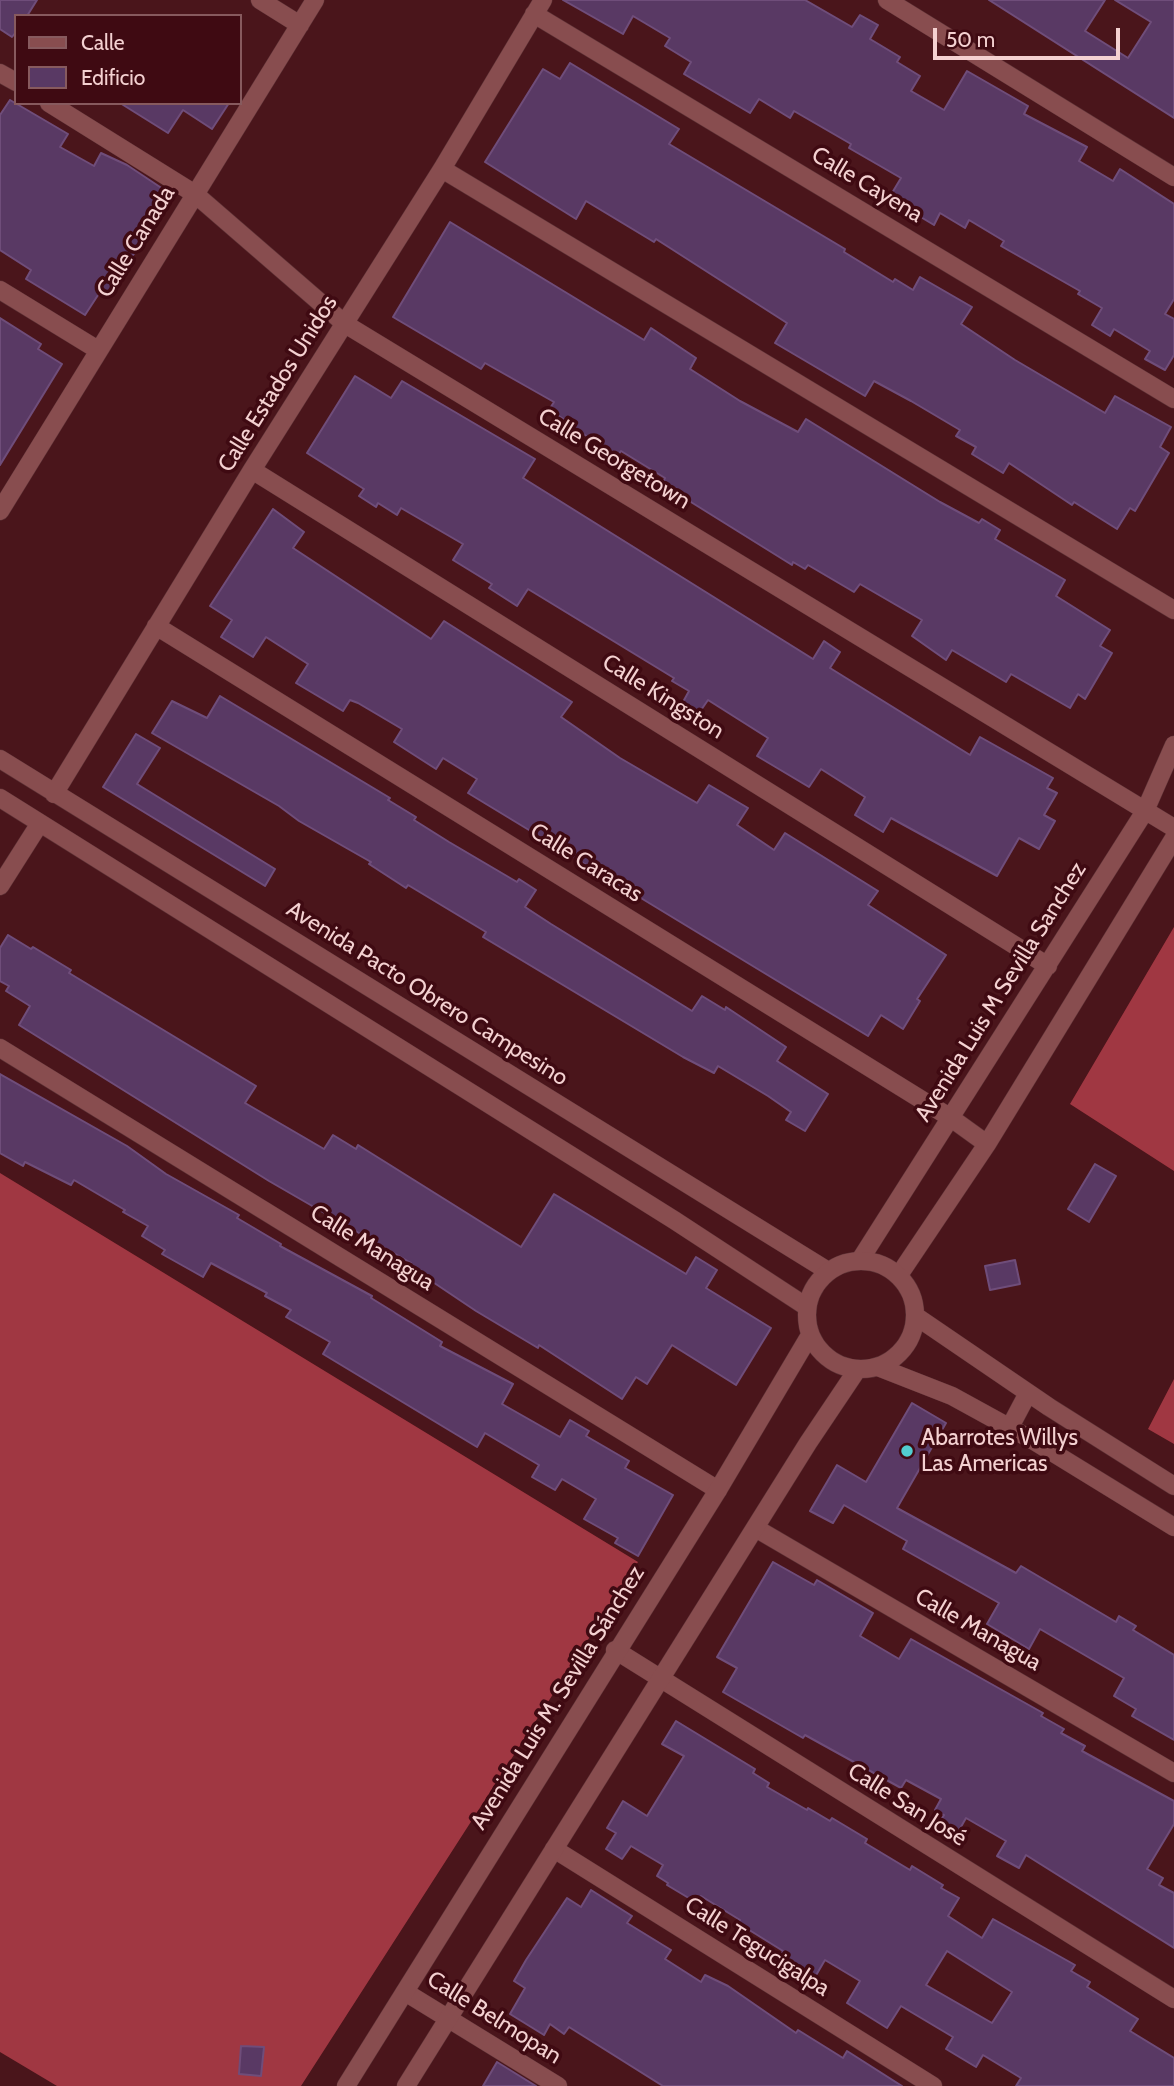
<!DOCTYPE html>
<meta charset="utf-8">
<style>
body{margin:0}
#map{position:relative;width:1174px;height:2086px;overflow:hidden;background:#4a151b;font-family:Cabin,sans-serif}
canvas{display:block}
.legend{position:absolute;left:14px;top:14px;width:228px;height:91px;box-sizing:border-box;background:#3f0a12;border:2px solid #875a5e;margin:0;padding:9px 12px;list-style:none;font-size:21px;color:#f4d1d1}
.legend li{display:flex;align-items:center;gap:14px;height:35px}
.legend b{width:35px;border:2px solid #875a5e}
.scale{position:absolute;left:933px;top:28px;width:187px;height:32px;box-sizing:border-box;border:4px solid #f4d1d1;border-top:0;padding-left:9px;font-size:21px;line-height:24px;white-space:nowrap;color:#f4d1d1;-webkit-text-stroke:5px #3f0a12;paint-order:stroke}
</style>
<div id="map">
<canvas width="1174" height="2086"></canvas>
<ul class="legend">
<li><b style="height:9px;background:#884d4f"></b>Calle</li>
<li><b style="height:19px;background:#593964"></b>Edificio</li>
</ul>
<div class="scale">50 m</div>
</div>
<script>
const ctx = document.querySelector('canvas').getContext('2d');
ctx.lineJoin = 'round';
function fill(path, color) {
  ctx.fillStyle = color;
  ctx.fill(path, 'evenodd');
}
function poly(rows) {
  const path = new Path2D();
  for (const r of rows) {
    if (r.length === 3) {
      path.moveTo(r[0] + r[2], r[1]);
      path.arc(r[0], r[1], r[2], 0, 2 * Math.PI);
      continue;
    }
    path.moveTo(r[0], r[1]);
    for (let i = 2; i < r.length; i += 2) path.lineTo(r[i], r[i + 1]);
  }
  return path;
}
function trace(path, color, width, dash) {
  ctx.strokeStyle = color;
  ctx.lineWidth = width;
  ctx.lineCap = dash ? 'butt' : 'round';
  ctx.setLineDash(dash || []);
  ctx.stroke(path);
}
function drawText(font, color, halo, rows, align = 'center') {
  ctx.font = font + ' Cabin,sans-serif';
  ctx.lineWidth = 7;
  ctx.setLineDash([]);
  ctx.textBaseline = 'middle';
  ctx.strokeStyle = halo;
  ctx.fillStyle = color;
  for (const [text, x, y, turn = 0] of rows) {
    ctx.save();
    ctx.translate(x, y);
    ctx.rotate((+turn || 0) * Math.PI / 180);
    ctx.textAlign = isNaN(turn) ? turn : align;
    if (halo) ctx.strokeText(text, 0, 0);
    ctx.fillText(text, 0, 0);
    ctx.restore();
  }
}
fill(poly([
 [1174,927,1174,1171,1070,1104],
 [0,1173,638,1562,301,2086,57,2086,0,2052],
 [1174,1379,1174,1444,1148,1429]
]), '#a03742');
const building = poly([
 [0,0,37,0,27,16,16,16,16,32,12,37,0,29,0,0],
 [563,0,805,0,852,27,860,15,878,25,870,39,900,57,897,62,920,76,911,91,944,110,967,71,1028,106,1024,114,1087,147,1079,161,1113,181,1120,169,1174,204,1174,299,1165,314,1174,319,1174,355,1165,370,1145,359,1150,351,1114,329,1110,336,1092,325,1102,308,1078,294,1080,291,1001,246,1004,241,969,220,965,228,940,213,934,225,889,198,901,178,849,148,851,144,794,111,790,118,759,99,750,113,684,74,691,62,665,46,670,38,633,16,623,34,563,0],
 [989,0,1105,0,1085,31,1128,58,1151,22,1115,0,1174,0,1174,118,989,0],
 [570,63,679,129,669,144,845,249,844,252,893,282,895,279,913,290,920,277,972,307,961,324,1015,360,1105,413,1115,396,1171,427,1160,447,1169,453,1135,511,1130,508,1117,529,1074,502,1072,505,1009,463,1003,473,972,454,976,447,956,436,960,430,911,401,874,381,865,396,775,343,787,323,656,239,654,242,586,201,576,219,485,162,543,69,560,79,570,63],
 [10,100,68,134,60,147,94,166,101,153,127,165,163,189,147,214,154,219,125,269,107,297,100,292,85,315,26,279,31,270,0,250,0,115,10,100],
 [120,103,229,103,212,129,183,110,168,133,120,103],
 [450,222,644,340,651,328,696,358,690,369,740,401,798,432,806,419,940,502,979,523,982,519,1000,530,995,539,1065,580,1056,596,1110,630,1100,646,1112,653,1085,699,1078,694,1070,708,1011,674,1006,682,952,650,946,660,912,636,922,620,860,584,854,592,808,565,805,569,793,562,792,565,662,484,665,478,621,451,618,455,565,423,567,421,549,410,554,402,485,363,481,369,393,317,450,222],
 [0,318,41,344,38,349,62,364,0,465,0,318],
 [355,376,391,398,402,381,535,459,523,478,813,659,824,641,840,652,830,668,970,755,980,737,1053,778,1047,788,1057,793,1044,815,1055,821,1039,849,1019,838,997,876,891,818,883,832,855,815,865,797,821,769,809,787,757,756,768,738,708,700,699,713,683,702,689,691,672,681,674,678,528,589,517,606,489,588,492,584,453,560,463,544,401,508,397,515,378,503,376,507,359,496,364,489,307,453,355,376],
 [273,509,304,532,293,548,431,639,444,621,572,702,561,717,620,758,697,803,709,785,748,808,737,825,774,850,785,833,878,891,868,905,946,955,917,999,920,1001,903,1029,881,1015,868,1036,468,793,477,779,443,758,436,769,394,742,402,729,358,703,350,700,343,711,296,683,308,664,266,637,253,657,221,637,232,620,210,606,273,509],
 [220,696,390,798,388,800,416,817,414,820,449,842,517,882,519,879,536,890,525,907,551,924,692,1011,702,996,725,1010,726,1007,786,1047,777,1061,828,1094,805,1131,786,1120,791,1112,768,1096,718,1066,714,1073,683,1057,483,937,486,932,408,885,406,888,369,864,371,862,299,821,279,806,152,733,172,701,207,718,220,696],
 [136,734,160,748,137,784,275,869,265,886,103,787,136,734],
 [8,935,31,949,33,947,71,970,69,973,256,1086,245,1103,324,1149,333,1135,356,1149,358,1145,521,1247,554,1194,686,1274,696,1257,717,1270,706,1288,771,1328,736,1385,672,1345,647,1384,636,1377,622,1399,539,1345,538,1348,476,1311,409,1266,411,1263,269,1181,19,1025,30,1006,6,991,9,986,0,981,0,948,8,935],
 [0,1074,127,1146,166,1174,239,1215,237,1218,281,1244,280,1246,372,1296,371,1298,442,1342,440,1346,513,1384,502,1404,560,1437,570,1420,589,1431,586,1436,629,1461,625,1468,673,1495,638,1556,615,1543,618,1538,584,1519,596,1499,562,1479,555,1490,532,1477,539,1465,485,1433,477,1447,323,1354,330,1342,286,1317,291,1310,265,1296,267,1293,211,1263,203,1277,162,1254,165,1250,142,1236,148,1226,123,1212,125,1210,74,1180,71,1185,25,1162,23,1166,0,1153,0,1074],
 [1095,1164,1116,1176,1089,1222,1068,1209,1095,1164],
 [1015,1260,1020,1284,990,1290,985,1266,1015,1260],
 [912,1403,946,1423,897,1508,1016,1573,1021,1566,1116,1622,1119,1616,1136,1626,1133,1630,1174,1655,1174,1740,1132,1716,1136,1709,1114,1696,1124,1678,1040,1629,1029,1649,987,1624,999,1603,903,1549,907,1541,844,1505,833,1523,810,1511,837,1465,866,1482,912,1403],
 [773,1562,814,1585,817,1580,873,1613,860,1636,899,1659,911,1639,1043,1713,1041,1716,1064,1729,1061,1733,1085,1746,1082,1751,1174,1801,1174,1824,1147,1869,1163,1878,1159,1885,1174,1893,1174,1948,1026,1855,1019,1868,997,1856,1006,1841,966,1818,953,1841,935,1830,944,1815,935,1810,941,1799,906,1780,901,1788,805,1735,803,1738,723,1692,737,1668,717,1657,773,1562],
 [676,1721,755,1769,753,1773,769,1783,767,1787,807,1810,808,1808,830,1821,832,1818,867,1839,865,1843,910,1870,912,1866,943,1885,941,1888,959,1898,948,1916,982,1938,993,1919,1075,1965,1071,1971,1090,1982,1087,1987,1138,2019,1130,2031,1174,2058,1174,2086,1016,2086,1021,2078,983,2055,976,2067,946,2049,953,2037,901,2006,887,2028,847,2003,860,1981,825,1960,815,1977,780,1956,783,1951,738,1923,740,1920,701,1896,697,1903,667,1885,668,1883,657,1876,663,1865,631,1846,622,1859,606,1849,616,1833,607,1828,623,1801,647,1816,684,1756,662,1744,676,1721],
 [947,1951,1012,1992,992,2023,926,1985,947,1951],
 [591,1890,632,1916,627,1923,671,1950,665,1959,701,1982,705,1975,728,1986,796,2033,798,2030,843,2058,847,2051,902,2086,663,2086,569,2027,564,2034,550,2024,544,2035,510,2014,525,1988,514,1981,526,1960,567,1898,581,1907,591,1890],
 [241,2046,264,2047,261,2076,239,2074,241,2046],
 [497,2062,536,2086,483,2086,497,2062]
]);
fill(building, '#593964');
trace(building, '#6f4d7a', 2);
const street = poly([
 [260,0,300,25],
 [887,0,1174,177],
 [534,14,1174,399],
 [0,73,16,82],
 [49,103,195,194,345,324,1174,828],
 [442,169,1174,610],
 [0,290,98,350],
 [252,470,1048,966],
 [0,511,315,0],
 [156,626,951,1118,987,1144],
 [0,759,828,1271],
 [54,794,252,470,442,169,543,0],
 [0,798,674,1220,807,1307],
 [0,886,40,823],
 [0,1048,718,1490],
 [860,1260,1145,811,1174,745],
 [899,1275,987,1144,1174,838],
 [757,1529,1174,1773],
 [615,1650,1174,1999],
 [554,1849,933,2086],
 [405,1992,558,2086]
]);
const secondary = poly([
 [861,1315,54],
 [917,1317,1049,1407,1174,1486],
 [878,1367,952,1396,1034,1441,1174,1527],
 [1010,1427,1028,1393],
 [346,2086,718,1490,810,1335],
 [406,2086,808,1443,857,1370]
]);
trace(street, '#5d3236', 19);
trace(secondary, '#5d3236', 19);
trace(street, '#884d4f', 18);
trace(secondary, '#884d4f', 18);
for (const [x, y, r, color] of [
 [907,1451,7,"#52cdd0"]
]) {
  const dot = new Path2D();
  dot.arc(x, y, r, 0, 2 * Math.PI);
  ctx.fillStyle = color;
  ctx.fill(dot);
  trace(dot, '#3f0a12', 2.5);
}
drawText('23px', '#f4d1d1', '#3f0a12', [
 ["Calle Cayena",867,185,31],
 ["Calle Canada",136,242,-58],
 ["Calle Estados Unidos",278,384,-58],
 ["Calle Georgetown",614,459,31],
 ["Calle Kingston",663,697,32],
 ["Calle Caracas",586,863,32],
 ["Avenida Luis M Sevilla Sanchez",1001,992,-58],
 ["Avenida Pacto Obrero Campesino",427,994,32],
 ["Calle Managua",372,1248,32],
 ["Calle Managua",978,1630,30],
 ["Avenida Luis M. Sevilla Sánchez",558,1698,-58],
 ["Calle San José",907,1805,32],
 ["Calle Tegucigalpa",757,1947,32],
 ["Calle Belmopan",494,2018,32]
]);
drawText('23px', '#f4d1d1', '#3f0a12', [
 ["Abarrotes Willys",921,1438],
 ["Las Americas",921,1464]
], 'left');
</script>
